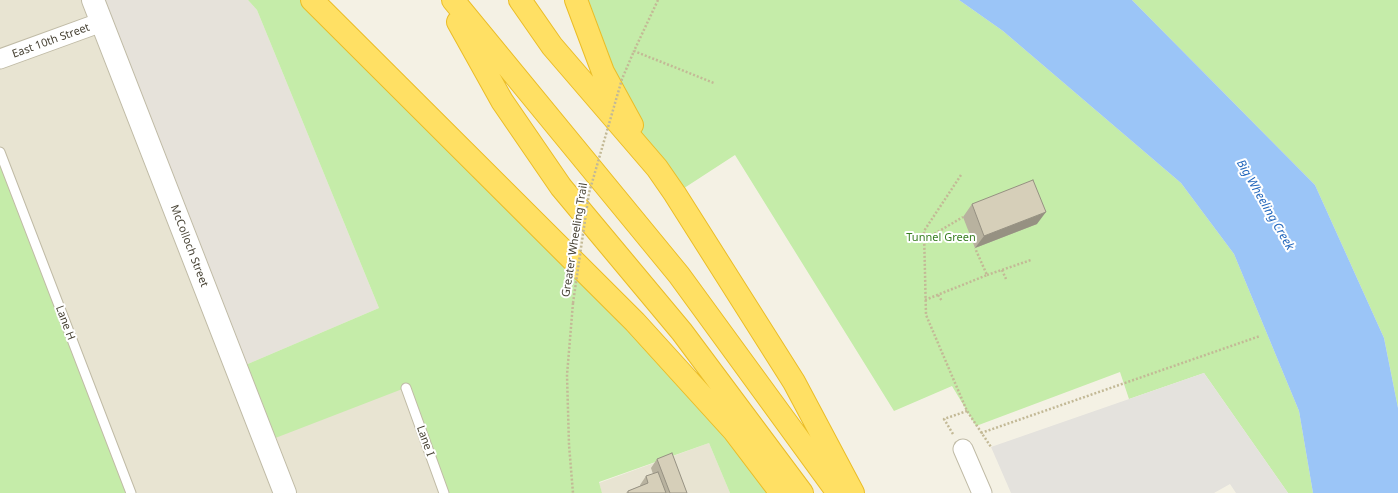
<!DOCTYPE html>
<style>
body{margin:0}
canvas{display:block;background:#f4f1e4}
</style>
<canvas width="1398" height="493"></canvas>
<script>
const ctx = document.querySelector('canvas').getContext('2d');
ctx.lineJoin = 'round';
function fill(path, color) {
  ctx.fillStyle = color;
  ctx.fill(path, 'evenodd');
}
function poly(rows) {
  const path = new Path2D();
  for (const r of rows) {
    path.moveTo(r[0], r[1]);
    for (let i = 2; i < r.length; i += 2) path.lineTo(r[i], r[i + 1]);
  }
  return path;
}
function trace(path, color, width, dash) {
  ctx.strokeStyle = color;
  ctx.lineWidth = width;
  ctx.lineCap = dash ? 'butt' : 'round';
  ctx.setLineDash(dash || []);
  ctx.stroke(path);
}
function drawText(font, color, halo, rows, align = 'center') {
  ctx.font = font + ' "Noto Sans",sans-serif';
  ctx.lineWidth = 4;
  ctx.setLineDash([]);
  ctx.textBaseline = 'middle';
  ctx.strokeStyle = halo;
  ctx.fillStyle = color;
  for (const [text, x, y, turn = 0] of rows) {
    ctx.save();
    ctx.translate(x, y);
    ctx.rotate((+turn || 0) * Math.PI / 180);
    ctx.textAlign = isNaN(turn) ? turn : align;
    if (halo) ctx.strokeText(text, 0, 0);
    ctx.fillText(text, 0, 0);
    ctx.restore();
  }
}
fill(poly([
 [0,0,93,0,265,441,401,367,471,493,0,493],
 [709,443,730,493,602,493,599,483]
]), '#e8e4d2');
fill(poly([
 [93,0,248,0,257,10,379,308,236,369]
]), '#e6e2da');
fill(poly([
 [248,0,312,0,379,66,781,493,730,493,709,443,599,482,602,493,444,493,405,388,265,442,236,369,379,308,257,10],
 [581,0,959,0,1003,31,1181,183,1234,254,1299,411,1313,493,1288,493,1204,373,1129,399,1120,372,976,426,952,386,894,411,735,155,675,194,657,168],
 [1132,0,1398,0,1398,408,1384,338,1315,185],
 [0,152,131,493,0,493]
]), '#c5eca9');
fill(poly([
 [1204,373,1288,493,1236,493,1230,484,1214,493,1011,493,991,447]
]), '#e4e2dd');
fill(poly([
 [959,0,1132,0,1315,185,1384,338,1398,408,1398,493,1313,493,1299,411,1234,254,1181,183,1003,31]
]), '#9bc5f7');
const service = poly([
 [0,152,131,493],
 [406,388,444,493]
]);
const minor = poly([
 [0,59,102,22],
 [963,449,982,493]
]);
const tertiary = poly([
 [93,0,285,493]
]);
const motorway = poly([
 [312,0,635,322,734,431,781,493],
 [453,0,679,275,838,493],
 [520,0,552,46,657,168,675,194,794,382,853,493],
 [576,0,603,72,632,125],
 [458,22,502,101,561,187,682,332,802,493]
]);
trace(service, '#c0bba6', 11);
trace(minor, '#c0bba6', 21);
trace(tertiary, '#c0bba6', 24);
trace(motorway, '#ebbd27', 24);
trace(poly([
 [658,0,634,51,714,83],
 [961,175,924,231,926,315,967,411,991,447],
 [924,240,963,217],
 [1002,270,1006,279],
 [987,275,1031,260],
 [938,295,942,301],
 [925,300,987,275,975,248],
 [573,303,567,375,569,445,573,493],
 [981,433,1260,336],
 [953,434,944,419,967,411]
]), '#c3b996', 2.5, [2, 2]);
trace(service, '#fff', 9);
trace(minor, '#fff', 19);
trace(tertiary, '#fff', 22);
trace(motorway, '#ffe064', 22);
trace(poly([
 [573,303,589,193,622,79,634,51]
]), '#c3b996', 2.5, [2, 2]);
fill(poly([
 [972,204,1037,224,975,248,963,217],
 [657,459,687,493,626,493,628,491,640,486,640,485,646,476,653,474,651,468]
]), '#b8b29f');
fill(poly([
 [1046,212,1037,224,975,248,984,236]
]), '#969182');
const building = poly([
 [1033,180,1046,212,984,236,972,204,1033,180],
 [672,453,687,493,670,493,657,459,672,453],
 [658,472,666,493,628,493,628,491,648,483,646,476,658,472]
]);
fill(building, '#d6cfb9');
trace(building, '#969182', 1);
drawText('11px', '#474234', '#fff', [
 ["East 10th Street",51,41,-20],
 ["Greater Wheeling Trail",575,240,-81],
 ["McColloch Street",189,246,69],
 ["Lane H",65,323,69],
 ["Lane I",425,441,70]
]);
drawText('11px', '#387e22', '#fff', [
 ["Tunnel Green",941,238]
]);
drawText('italic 12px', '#2367bc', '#fff', [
 ["Big Wheeling Creek",1265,205,60]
]);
</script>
